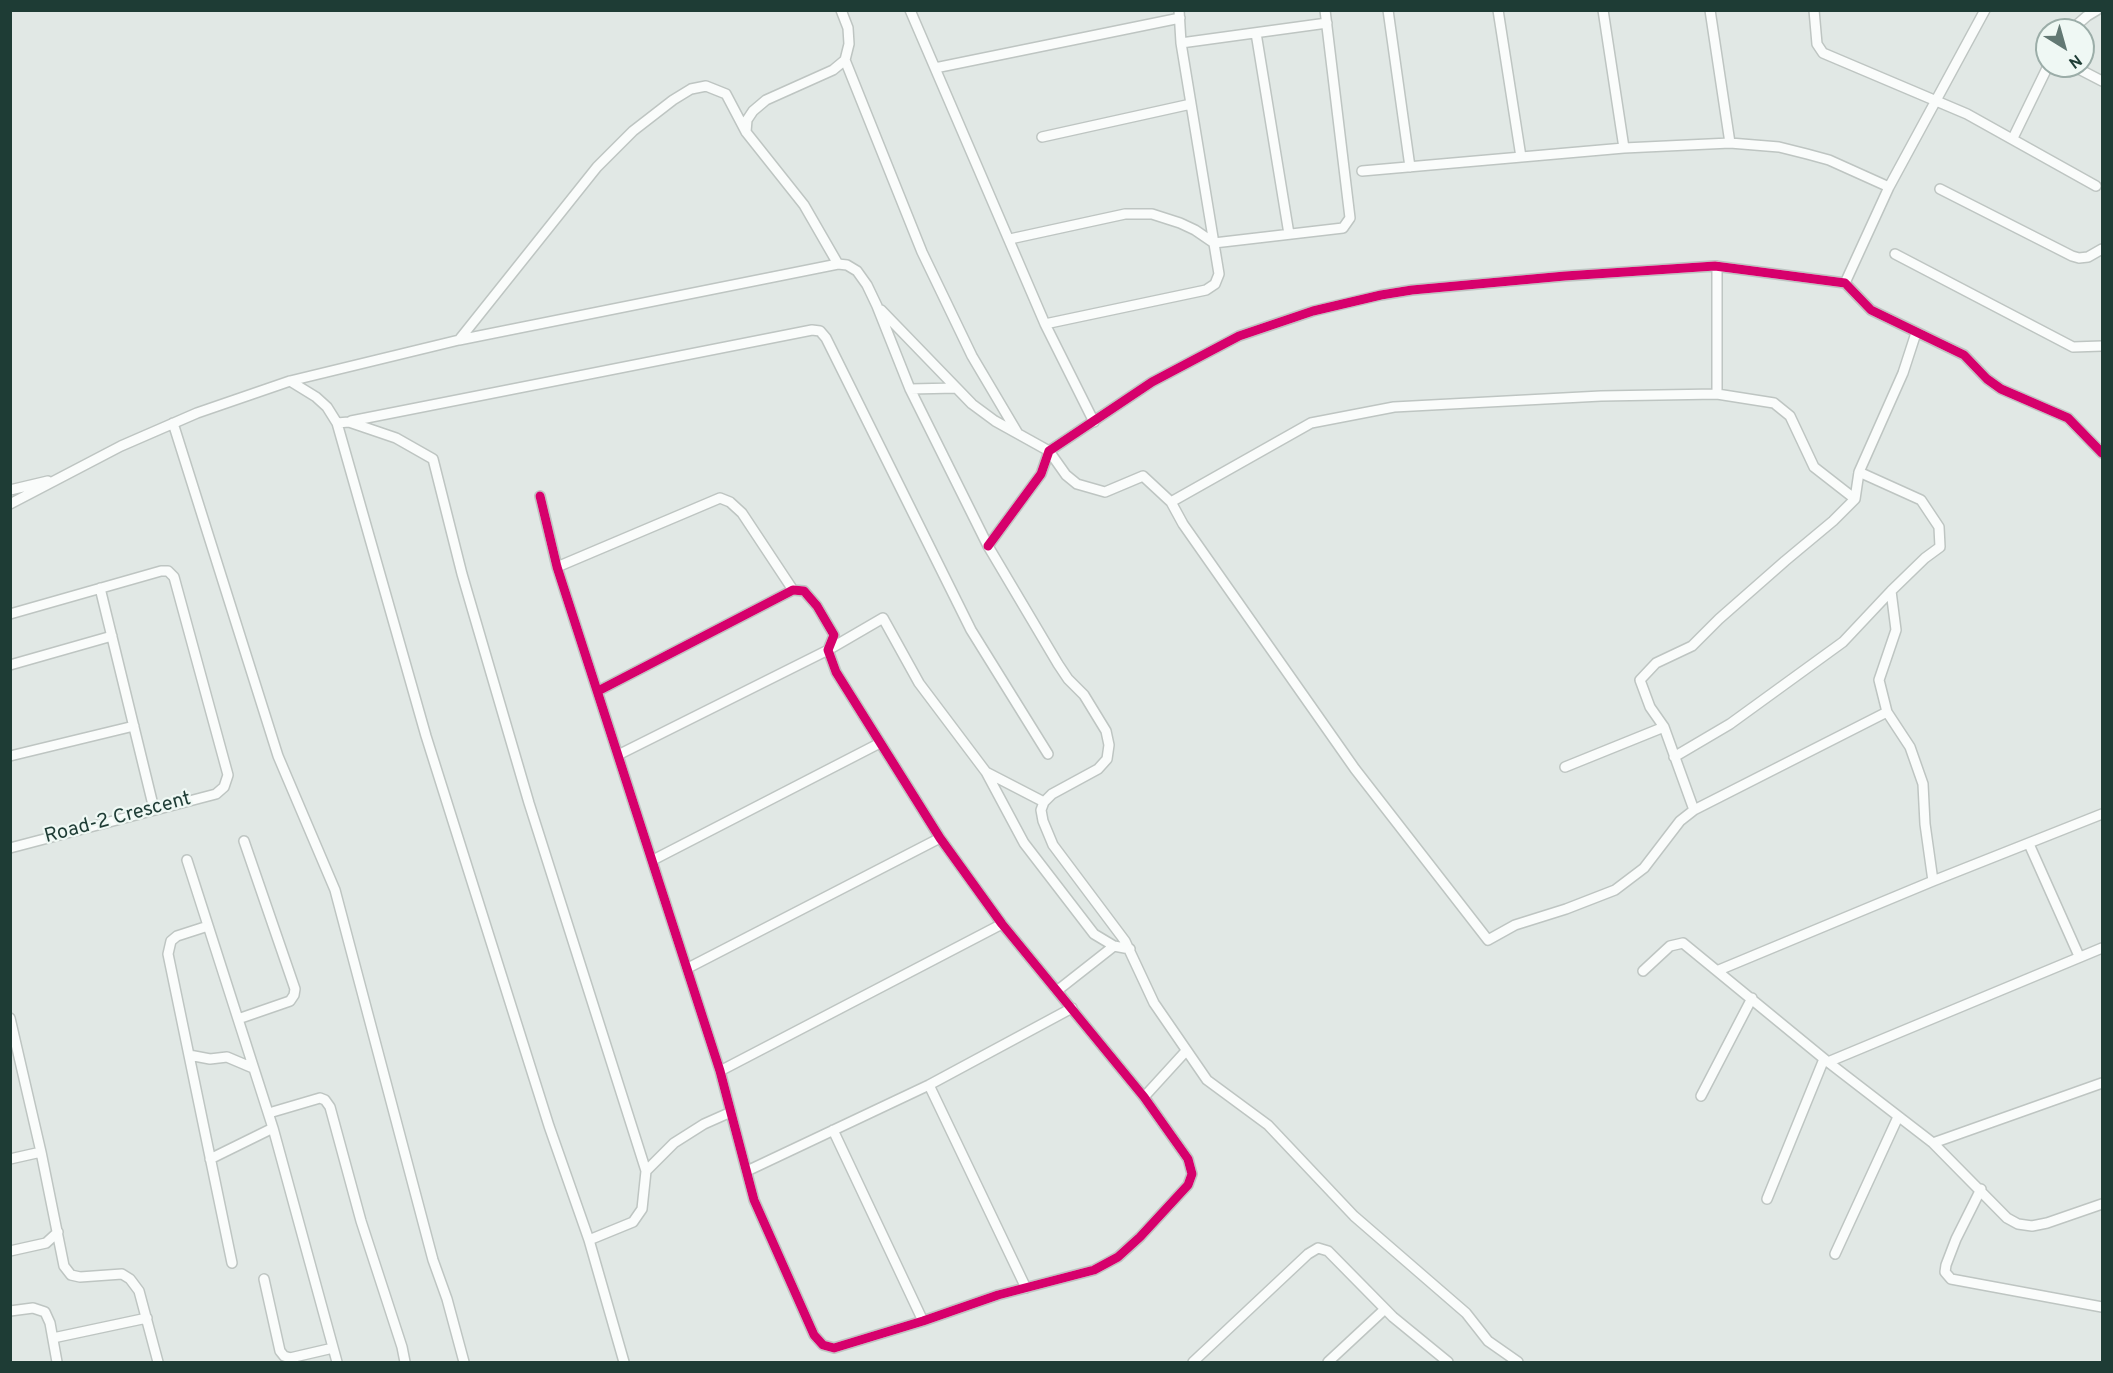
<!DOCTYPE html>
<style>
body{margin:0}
#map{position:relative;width:2113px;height:1373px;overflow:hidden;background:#e1e8e5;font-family:Overpass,sans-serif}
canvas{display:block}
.frame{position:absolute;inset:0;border:12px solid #1e3c35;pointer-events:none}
.north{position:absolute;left:2035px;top:18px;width:60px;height:60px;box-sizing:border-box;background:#eff8f4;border:2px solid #9bada8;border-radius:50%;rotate:143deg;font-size:16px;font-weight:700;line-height:24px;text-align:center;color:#1e3c35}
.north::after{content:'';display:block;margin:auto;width:21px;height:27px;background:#627873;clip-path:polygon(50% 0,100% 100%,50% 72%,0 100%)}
</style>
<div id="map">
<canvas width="2113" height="1373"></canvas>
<div class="frame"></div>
<div class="north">N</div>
</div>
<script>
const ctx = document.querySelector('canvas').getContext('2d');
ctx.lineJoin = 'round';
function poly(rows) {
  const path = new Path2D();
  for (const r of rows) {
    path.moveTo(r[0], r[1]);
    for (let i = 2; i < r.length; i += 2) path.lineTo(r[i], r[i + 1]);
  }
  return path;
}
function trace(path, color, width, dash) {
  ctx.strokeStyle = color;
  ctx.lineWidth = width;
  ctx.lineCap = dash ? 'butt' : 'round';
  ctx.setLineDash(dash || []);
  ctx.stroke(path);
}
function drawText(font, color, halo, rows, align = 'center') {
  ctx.font = font + ' Overpass,sans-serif';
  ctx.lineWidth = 4.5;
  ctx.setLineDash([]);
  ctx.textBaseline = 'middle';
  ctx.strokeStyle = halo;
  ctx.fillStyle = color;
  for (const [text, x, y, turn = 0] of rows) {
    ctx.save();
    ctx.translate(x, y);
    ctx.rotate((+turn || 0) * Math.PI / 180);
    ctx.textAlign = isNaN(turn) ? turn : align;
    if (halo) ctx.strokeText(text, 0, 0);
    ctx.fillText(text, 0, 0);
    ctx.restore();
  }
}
const minor = poly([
 [910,10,1045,324,1094,422],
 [1388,10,1410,167],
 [1498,10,1521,157],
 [1603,10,1624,148],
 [1710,10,1730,143],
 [1814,10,1817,44,1823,53,1967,114,2096,186],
 [2071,30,2087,16,2097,10],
 [1256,33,1289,234],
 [1181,43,1327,23],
 [845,60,922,252,972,356,1017,432],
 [2073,66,2102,81],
 [935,68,1180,18],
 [746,132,747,120,753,111,766,100,833,70,845,60,849,44,848,28,841,10],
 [1042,137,1191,104],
 [2013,138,2048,66],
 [1362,171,1624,148,1730,143,1779,147,1807,154,1829,160,1889,187],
 [1940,189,2072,256,2079,258,2088,257,2102,249],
 [1010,239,1125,214,1152,214,1180,223,1195,230,1214,243,1343,228,1350,218,1325,10],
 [1895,254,2073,347,2102,346],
 [1845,283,1889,187,1985,10],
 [881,310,972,404,995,421,1049,451,1066,475,1077,484,1105,492,1143,476,1171,502,1311,423,1394,407,1601,396,1717,394,1717,266],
 [1045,324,1206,290,1215,284,1219,274,1181,43,1179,10],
 [1916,333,1903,373,1859,472,1921,500,1939,527,1940,547,1925,558,1891,591,1896,630,1879,680,1887,712,1910,747,1923,784,1925,824,1933,881],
 [459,340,838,264,847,265,857,271,867,285,877,306,910,389,988,546,1058,664,1068,679,1084,695,1106,731,1109,745,1107,759,1098,769,1052,794,1044,802,1041,810,1043,821,1053,845,1125,941,1154,1003,1207,1080,1268,1125,1354,1216,1466,1313,1488,1341,1518,1362],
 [290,381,316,397,327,407,337,423,349,422,396,438,433,459,462,574,529,803,646,1171,642,1209,633,1222,589,1240],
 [910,389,956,388],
 [1717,394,1774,403,1790,416,1814,467,1855,499],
 [351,421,812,330,820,331,826,338,971,630,1048,754],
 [173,423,278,756,335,890,433,1260,447,1299,464,1362],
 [337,423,426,736,549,1126,589,1240,624,1362],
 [1859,472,1855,499,1833,521,1785,561,1719,619,1692,646,1656,663,1640,680,1650,707,1664,727,1694,810,1887,712],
 [10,490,48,481],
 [540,496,557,567,720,1071,754,1200,814,1335,823,1345,834,1348,923,1321,998,1295,1094,1270,1118,1257,1140,1237,1188,1185,1192,1174,1188,1159,1144,1097,1002,924,940,838,836,672,828,650,834,635,817,606,804,591,793,590,598,691],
 [1171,502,1183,524,1355,769,1488,940,1515,925,1566,909,1615,890,1644,868,1680,821,1694,810],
 [10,504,121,446,197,413,290,381,459,340,597,167,633,131,673,100,691,89,706,86,726,94,746,132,804,205,838,264],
 [988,546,1041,474,1049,451,1152,382,1239,336,1313,311,1381,295,1412,290,1565,276,1715,266,1845,283,1871,310,1964,355,1987,379,2001,389,2068,418,2102,453],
 [557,567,720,498,730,502,742,513,793,590],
 [100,588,154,809],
 [10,614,161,571,168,571,174,577,228,775,224,787,216,794,10,848],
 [10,665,112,636],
 [618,755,828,650,883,618,919,683,986,772,1024,843,1094,934,1114,946,1130,949],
 [10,756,134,726],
 [1674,757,1730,724,1843,642,1891,591],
 [1565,767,1664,727],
 [986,772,1044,802],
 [2029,844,2079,956],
 [187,860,273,1128,337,1362],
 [653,860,880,743],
 [208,926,177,936,171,941,168,954,232,1263],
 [688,968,940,838],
 [1719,970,1933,881,2102,814],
 [1643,971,1670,946,1683,943,1828,1062,1933,1143,2102,1083],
 [1058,990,1114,946],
 [10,1018,41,1152,64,1266,71,1275,80,1277,122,1274,130,1279,139,1291,158,1362],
 [238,1019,290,1001,294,995,295,989,244,841],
 [189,1055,210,1059,227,1057,253,1068],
 [1828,1062,2102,948],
 [720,1071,1002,924],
 [929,1085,1026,1288],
 [1701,1096,1752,998],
 [1144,1097,1186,1051],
 [269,1113,320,1098,325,1100,330,1107,361,1221,402,1347,405,1362],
 [833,1130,923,1321],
 [1933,1143,2007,1218,2018,1224,2032,1226,2047,1223,2102,1204],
 [10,1159,41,1152],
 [210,1159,273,1128],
 [646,1171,674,1143,704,1124,731,1112],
 [747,1171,929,1085,1072,1008],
 [1981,1189,1956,1239,1946,1265,1945,1272,1951,1279,2102,1307],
 [1767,1199,1824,1059],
 [10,1251,46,1243,58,1232],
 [1835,1254,1898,1117],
 [264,1279,280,1351,284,1356,290,1358,333,1348],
 [10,1311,33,1308,45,1312,50,1323,57,1362],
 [53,1338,147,1318],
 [1193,1362,1308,1254,1318,1248,1328,1251,1393,1317,1448,1362],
 [1328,1362,1385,1309]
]);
trace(minor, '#bec5c2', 12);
trace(minor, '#fafcfb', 9);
trace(poly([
 [540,496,557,567,720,1071,754,1200,814,1335,823,1345,834,1348,923,1321,998,1295,1094,1270,1118,1257,1140,1237,1188,1185,1192,1174,1188,1159,1144,1097,1002,924,940,838,836,672,828,650,834,635,817,606,804,591,793,590,598,691],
 [988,546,1041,474,1049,451,1152,382,1239,336,1313,311,1381,295,1412,290,1565,276,1715,266,1845,283,1871,310,1964,355,1987,379,2001,389,2068,418,2102,453]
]), '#d6006c', 9);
drawText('20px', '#1e3c35', '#eff8f4', [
 ["Road-2 Crescent",118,819,-15]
]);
</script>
